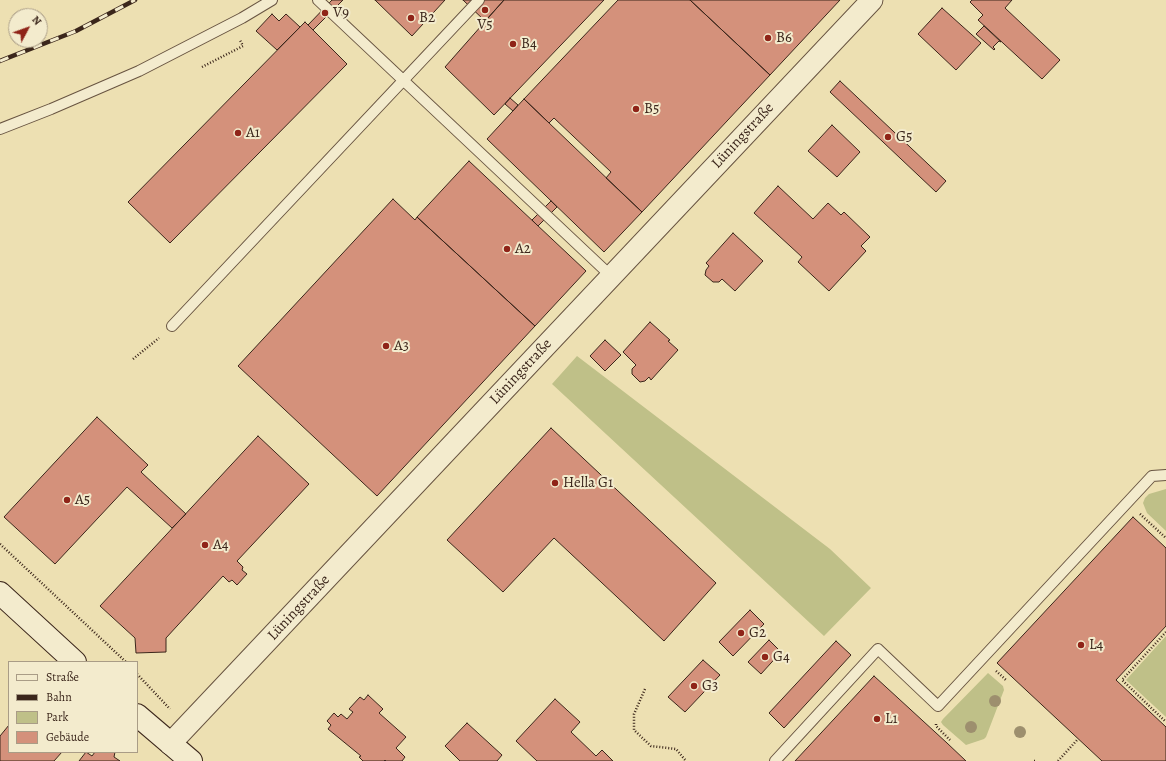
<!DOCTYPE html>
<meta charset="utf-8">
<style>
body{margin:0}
#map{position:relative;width:1166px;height:761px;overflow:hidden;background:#ede0b2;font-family:Alegreya,serif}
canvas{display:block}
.legend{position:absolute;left:8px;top:661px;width:130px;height:92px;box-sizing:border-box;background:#f3ebcd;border:1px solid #a99c86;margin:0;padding:5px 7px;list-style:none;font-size:12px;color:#3b261b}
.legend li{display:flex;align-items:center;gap:8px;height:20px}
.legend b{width:20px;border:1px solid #a99c86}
.north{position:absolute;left:8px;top:8px;width:40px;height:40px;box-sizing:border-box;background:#f3ebcd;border:1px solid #a99c86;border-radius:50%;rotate:49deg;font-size:11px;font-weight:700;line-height:16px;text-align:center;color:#3b261b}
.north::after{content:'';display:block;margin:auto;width:14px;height:18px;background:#8f2418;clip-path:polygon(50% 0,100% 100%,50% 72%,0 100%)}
</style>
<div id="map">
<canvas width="1166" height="761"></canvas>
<ul class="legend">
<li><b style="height:5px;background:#f3ebcd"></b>Straße</li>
<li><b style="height:5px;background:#3b261b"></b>Bahn</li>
<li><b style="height:11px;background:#bfc088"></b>Park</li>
<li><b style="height:11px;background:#d4917b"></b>Gebäude</li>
</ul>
<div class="north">N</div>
</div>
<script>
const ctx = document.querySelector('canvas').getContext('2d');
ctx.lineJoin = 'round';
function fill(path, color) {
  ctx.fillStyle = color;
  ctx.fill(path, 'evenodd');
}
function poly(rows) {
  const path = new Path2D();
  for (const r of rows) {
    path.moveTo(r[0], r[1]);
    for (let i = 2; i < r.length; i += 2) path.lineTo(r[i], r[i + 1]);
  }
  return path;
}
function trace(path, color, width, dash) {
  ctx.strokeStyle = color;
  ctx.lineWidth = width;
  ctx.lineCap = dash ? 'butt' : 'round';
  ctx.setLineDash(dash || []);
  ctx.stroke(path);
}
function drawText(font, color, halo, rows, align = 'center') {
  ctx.font = font + ' Alegreya,serif';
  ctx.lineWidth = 4;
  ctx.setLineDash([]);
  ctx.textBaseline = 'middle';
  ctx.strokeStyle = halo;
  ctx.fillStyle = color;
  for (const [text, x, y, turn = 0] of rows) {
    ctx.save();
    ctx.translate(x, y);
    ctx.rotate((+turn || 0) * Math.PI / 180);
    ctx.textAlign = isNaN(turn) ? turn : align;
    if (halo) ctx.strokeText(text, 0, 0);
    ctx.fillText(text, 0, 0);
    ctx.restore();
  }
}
fill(poly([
 [577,356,830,549,871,588,824,636,552,384],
 [1166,489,1166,531,1147,513,1143,503,1145,498,1149,494],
 [1166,636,1166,717,1126,680],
 [988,673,1003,686,1004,690,986,737,984,739,966,745,943,725,941,722,943,719]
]), '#bfc088');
const building = poly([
 [332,0,343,0,313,30,308,25,332,0],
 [375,0,445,0,412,36,375,0],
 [463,0,504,0,485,21,463,0],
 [504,0,604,0,494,115,445,67,504,0],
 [618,0,690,0,770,75,642,212,606,178,611,172,554,118,549,123,524,99,618,0],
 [690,0,840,0,770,75,690,0],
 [972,0,1012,0,1005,8,1060,60,1042,79,978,20,983,15,970,2,972,0],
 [942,8,981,43,956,70,918,34,942,8],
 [272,14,279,21,286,14,300,27,277,50,256,31,272,14],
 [305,22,347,64,170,243,128,202,305,22],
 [984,26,1001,42,999,41,993,47,995,49,994,50,976,34,984,26],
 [840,81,946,181,936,192,830,92,840,81],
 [510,98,518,105,513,111,505,104,510,98],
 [524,99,642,212,604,252,487,139,524,99],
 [832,125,860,152,837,177,808,151,832,125],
 [469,161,586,271,535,326,417,217,469,161],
 [778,186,813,219,828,203,841,215,844,212,870,237,861,246,866,251,829,291,798,262,802,257,754,213,778,186],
 [393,199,415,220,417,217,535,326,377,496,238,366,393,199],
 [551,201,557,207,538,226,532,220,551,201],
 [733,233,763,261,735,291,722,279,719,282,713,282,705,275,706,270,709,266,706,263,733,233],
 [650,322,670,340,668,341,678,350,651,380,649,377,645,381,640,382,632,374,632,369,636,365,623,352,650,322],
 [605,340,621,355,605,371,590,356,605,340],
 [97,417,148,465,141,472,186,514,172,528,127,487,55,564,4,517,97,417],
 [551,428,716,583,664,641,554,538,503,592,447,540,551,428],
 [258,436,309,484,237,561,243,567,242,570,247,574,237,585,232,580,229,582,223,576,166,638,166,652,136,653,135,638,100,606,258,436],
 [1133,517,1166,548,1166,626,1116,680,1166,727,1166,761,1102,761,997,663,1133,517],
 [750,610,764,624,733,656,719,642,750,610],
 [769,640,781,652,761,674,748,662,769,640],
 [836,641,851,655,784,728,769,713,836,641],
 [703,660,720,675,685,712,668,697,703,660],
 [874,676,947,743,966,761,795,761,874,676],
 [368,695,383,709,379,713,406,737,396,748,405,757,402,761,386,761,385,760,384,761,363,761,359,757,361,756,328,729,331,725,327,721,334,713,338,717,341,714,347,719,353,712,349,709,360,697,364,700,368,695],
 [555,699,580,722,571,732,596,756,602,750,613,761,537,761,516,741,555,699],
 [467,723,502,755,497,761,460,761,445,746,467,723],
 [9,725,9,752,62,752,54,761,0,761,0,736,9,725],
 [86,752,92,756,95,752,115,752,114,757,120,761,79,761,86,752]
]);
fill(building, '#d4917b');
trace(building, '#3b261b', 1);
const lane = poly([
 [318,0,611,276],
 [0,129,51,109,139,71,242,18,272,0],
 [172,326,479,0],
 [775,761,878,649,938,706,1152,476,1166,475]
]);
const street = poly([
 [170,744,872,0]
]);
const secondary = poly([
 [0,593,75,662],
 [137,715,191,761]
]);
trace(lane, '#685441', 12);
trace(street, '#685441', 23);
trace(secondary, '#3b261b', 24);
trace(poly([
 [202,67,243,46,240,40],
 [133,359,159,338],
 [1140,514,1166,538],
 [0,544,126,662],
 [1166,632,1122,680,1166,722],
 [996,671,1006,680],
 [137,674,170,709],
 [645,689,634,714,634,730,651,746,676,749,686,761],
 [936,724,936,726,950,740],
 [1034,761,1035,761],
 [1058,761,1078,739]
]), '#3b261b', 2.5, [1, 2]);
trace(lane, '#f3ebcd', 10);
trace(street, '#f3ebcd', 21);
trace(secondary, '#f3ebcd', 22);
const rail = poly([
 [0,61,76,31,135,0]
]);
trace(rail, '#3b261b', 4.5);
trace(rail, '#f3ebcd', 3, [9]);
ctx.fillStyle = '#9d8f6e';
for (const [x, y] of [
 [995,701],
 [971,727],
 [1020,732]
]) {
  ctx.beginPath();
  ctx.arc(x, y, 6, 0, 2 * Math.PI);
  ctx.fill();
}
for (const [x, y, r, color] of [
 [485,10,4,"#8f2418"],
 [325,13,4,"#8f2418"],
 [411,18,4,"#8f2418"],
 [768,38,4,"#8f2418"],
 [513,44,4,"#8f2418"],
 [636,109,4,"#8f2418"],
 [238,133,4,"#8f2418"],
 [888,137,4,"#8f2418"],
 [507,249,4,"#8f2418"],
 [386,346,4,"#8f2418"],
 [555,483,4,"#8f2418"],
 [67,500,4,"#8f2418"],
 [205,545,4,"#8f2418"],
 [741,633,4,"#8f2418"],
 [1081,645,4,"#8f2418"],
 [765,657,4,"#8f2418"],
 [694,686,4,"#8f2418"],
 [877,719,4,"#8f2418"]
]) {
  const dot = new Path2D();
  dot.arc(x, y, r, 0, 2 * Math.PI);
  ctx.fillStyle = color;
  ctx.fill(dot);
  trace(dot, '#f3ebcd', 1.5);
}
drawText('15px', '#3b261b', '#f3ebcd', [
 ["V9",333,13],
 ["B2",419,18],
 ["V5",485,25,"center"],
 ["B6",776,38],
 ["B4",521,44],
 ["B5",644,109],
 ["A1",246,133],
 ["G5",896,137],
 ["A2",515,249],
 ["A3",394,346],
 ["Hella G1",563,483],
 ["A5",75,500],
 ["A4",213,545],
 ["G2",749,633],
 ["L4",1089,645],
 ["G4",773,657],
 ["G3",702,686],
 ["L1",885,719]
], 'left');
drawText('15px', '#3b261b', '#f3ebcd', [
 ["Lüningstraße",743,136,-47],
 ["Lüningstraße",521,372,-47],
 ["Lüningstraße",299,608,-47]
]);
</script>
